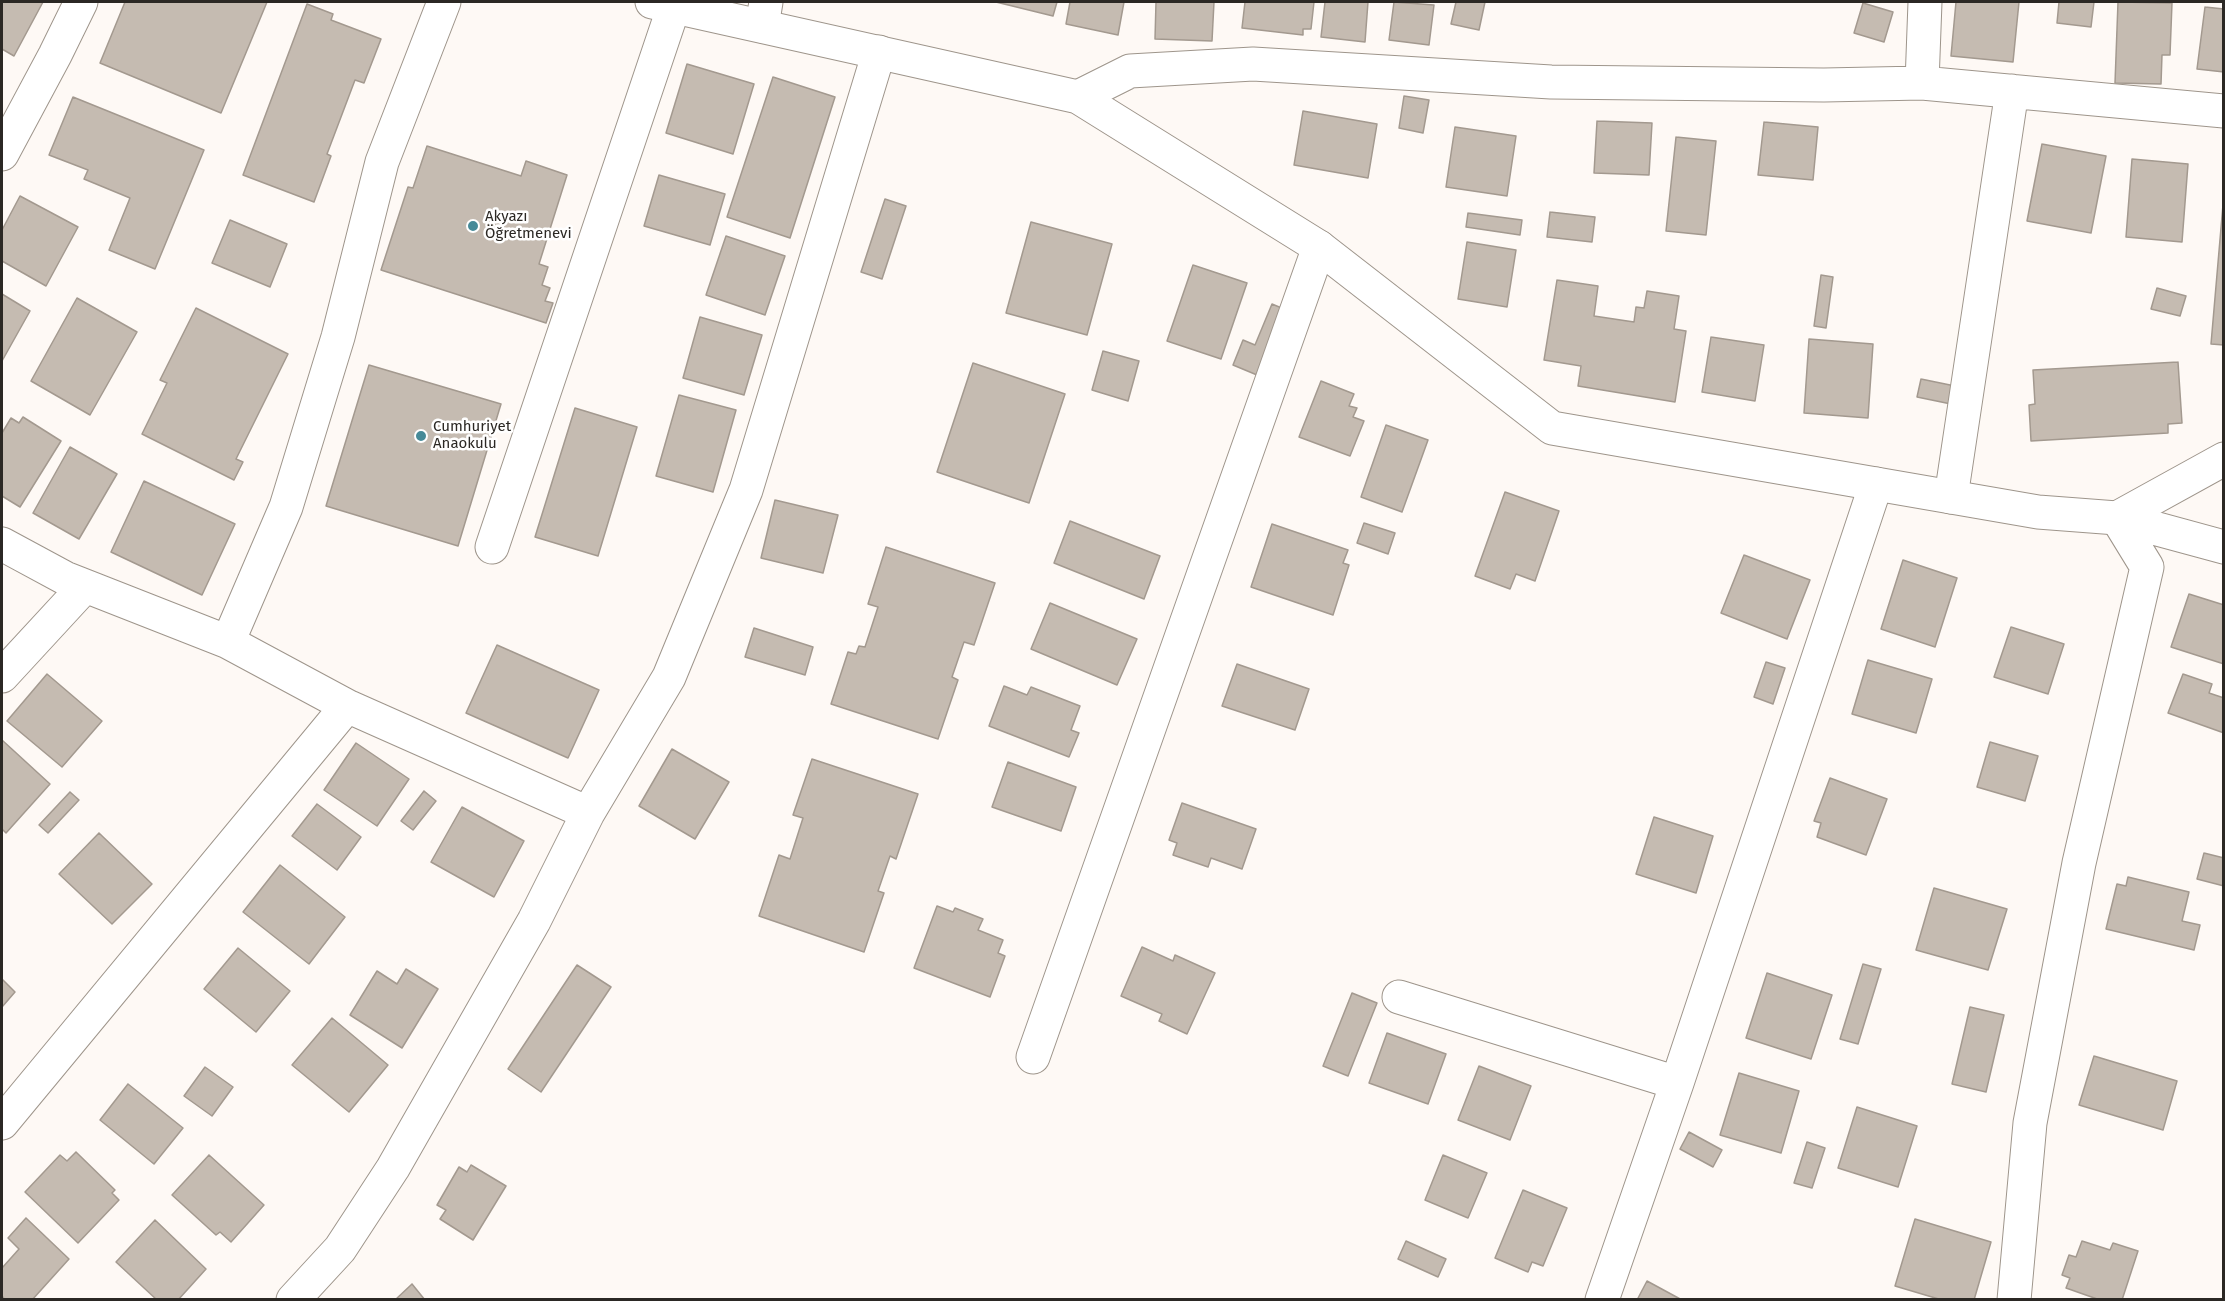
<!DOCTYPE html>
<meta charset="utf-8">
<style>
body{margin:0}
#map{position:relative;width:2225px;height:1301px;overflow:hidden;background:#fef9f5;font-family:"Fira Sans",sans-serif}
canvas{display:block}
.frame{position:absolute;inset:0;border:3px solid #2b2824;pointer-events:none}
</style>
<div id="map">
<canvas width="2225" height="1301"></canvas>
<div class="frame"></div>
</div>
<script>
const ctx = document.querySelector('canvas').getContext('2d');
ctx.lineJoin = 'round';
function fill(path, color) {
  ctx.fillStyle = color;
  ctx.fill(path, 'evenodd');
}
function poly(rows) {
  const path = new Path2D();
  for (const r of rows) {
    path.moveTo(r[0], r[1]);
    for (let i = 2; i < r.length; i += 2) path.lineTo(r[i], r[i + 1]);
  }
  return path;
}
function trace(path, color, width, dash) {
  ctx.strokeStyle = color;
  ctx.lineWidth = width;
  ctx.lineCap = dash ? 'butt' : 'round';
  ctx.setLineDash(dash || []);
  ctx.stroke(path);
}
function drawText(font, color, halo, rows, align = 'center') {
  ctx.font = font + ' "Fira Sans",sans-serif';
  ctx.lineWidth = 5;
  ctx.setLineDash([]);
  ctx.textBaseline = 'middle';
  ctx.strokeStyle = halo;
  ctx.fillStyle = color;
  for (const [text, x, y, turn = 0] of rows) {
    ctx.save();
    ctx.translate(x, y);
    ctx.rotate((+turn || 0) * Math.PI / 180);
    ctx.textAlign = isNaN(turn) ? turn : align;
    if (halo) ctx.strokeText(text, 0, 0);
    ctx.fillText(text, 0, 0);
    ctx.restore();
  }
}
const building = poly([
 [2,2,43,2,14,56,2,49,2,2],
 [125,2,267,2,221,113,100,63,125,2],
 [996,2,1057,2,1053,16,996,2],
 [1070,2,1124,2,1118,35,1066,24,1070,2],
 [1156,2,1214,2,1212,41,1155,39,1156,2],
 [1245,2,1314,2,1311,29,1303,29,1303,35,1242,28,1245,2],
 [1325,2,1368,2,1365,42,1321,37,1325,2],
 [1394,2,1434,5,1429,45,1389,40,1394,2],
 [1456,2,1485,2,1479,30,1451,24,1456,2],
 [1956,2,2019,2,2013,62,1951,56,1956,2],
 [2059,2,2094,2,2091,27,2057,23,2059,2],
 [2118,2,2172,3,2170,55,2162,55,2161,84,2115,83,2118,2],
 [1863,3,1893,12,1884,42,1854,33,1863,3],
 [307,4,333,14,331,20,381,39,364,83,355,80,327,154,331,156,314,202,243,175,307,4],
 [2205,7,2224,9,2224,72,2197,69,2205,7],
 [687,64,754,84,733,154,666,133,687,64],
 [773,77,835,97,790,238,727,217,773,77],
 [1404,96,1429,100,1423,133,1399,128,1404,96],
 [73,97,204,150,155,269,109,250,130,198,84,179,88,170,49,155,73,97],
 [1303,111,1377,124,1368,178,1294,165,1303,111],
 [1597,121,1652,123,1649,175,1594,173,1597,121],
 [1764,122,1818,127,1813,180,1758,175,1764,122],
 [1455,127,1516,136,1507,196,1446,187,1455,127],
 [1676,137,1716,141,1706,235,1666,231,1676,137],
 [2042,144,2106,156,2091,233,2027,221,2042,144],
 [427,146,521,176,526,161,567,175,539,264,548,267,542,285,550,288,545,301,553,303,546,323,381,270,408,187,413,188,427,146],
 [2132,159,2188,164,2182,242,2126,237,2132,159],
 [659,175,725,194,710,245,644,226,659,175],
 [2224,193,2224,345,2211,344,2224,193],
 [20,196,78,227,46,286,2,261,2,230,20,196],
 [885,199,906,206,882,279,861,272,885,199],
 [1550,212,1595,217,1592,242,1547,237,1550,212],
 [1468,213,1522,220,1520,235,1466,227,1468,213],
 [230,220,287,244,270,287,212,263,230,220],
 [1031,222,1112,244,1087,335,1006,313,1031,222],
 [726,236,785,256,765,315,706,295,726,236],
 [1467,242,1516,250,1507,307,1458,299,1467,242],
 [1193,265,1247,283,1221,359,1167,341,1193,265],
 [1821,275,1833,277,1826,328,1814,326,1821,275],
 [1557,280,1598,286,1594,316,1634,322,1636,307,1644,308,1647,291,1679,296,1674,329,1686,331,1675,402,1578,386,1581,366,1544,360,1557,280],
 [2157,288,2186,296,2180,316,2151,309,2157,288],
 [2,294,30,311,2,361,2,294],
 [77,298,137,332,90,415,31,381,77,298],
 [1272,304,1284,309,1257,375,1233,365,1243,340,1255,345,1272,304],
 [196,308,288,354,236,459,243,462,234,480,142,434,167,383,160,380,196,308],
 [700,317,762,335,744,395,683,378,700,317],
 [1711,337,1764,345,1755,401,1702,392,1711,337],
 [1809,339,1873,344,1868,418,1804,413,1809,339],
 [1103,351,1139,361,1128,401,1092,390,1103,351],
 [2178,362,2182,423,2168,424,2168,433,2031,441,2029,405,2035,404,2033,370,2178,362],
 [973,363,1065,394,1029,503,937,472,973,363],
 [369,365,501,404,458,546,326,506,369,365],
 [1921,379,1955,386,1951,404,1917,397,1921,379],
 [1321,381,1354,394,1349,406,1357,408,1353,417,1364,421,1350,456,1299,437,1321,381],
 [679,395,736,410,713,492,656,476,679,395],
 [575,408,637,427,598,556,535,537,575,408],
 [23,417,61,441,20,507,2,496,2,433,11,418,19,423,23,417],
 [1386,425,1428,440,1402,512,1361,497,1386,425],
 [70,447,117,474,79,539,33,513,70,447],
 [144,481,235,524,202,595,111,552,144,481],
 [1505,492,1559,511,1535,581,1516,574,1510,589,1475,576,1505,492],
 [775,500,838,515,823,573,761,558,775,500],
 [1070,521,1160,556,1144,599,1054,563,1070,521],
 [1364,523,1395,533,1388,554,1357,543,1364,523],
 [1272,524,1348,550,1343,563,1349,565,1333,615,1251,587,1272,524],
 [886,547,995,583,974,645,964,642,952,677,958,680,938,739,831,704,848,652,856,654,859,646,865,647,878,607,868,604,886,547],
 [1744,555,1810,580,1787,639,1721,613,1744,555],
 [1903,560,1957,578,1935,647,1881,629,1903,560],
 [2189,594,2224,605,2224,664,2171,647,2189,594],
 [1050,603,1137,639,1117,685,1031,649,1050,603],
 [2011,627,2064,644,2048,694,1994,677,2011,627],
 [754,628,813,647,805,675,745,657,754,628],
 [497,645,599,690,568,758,466,713,497,645],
 [1868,660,1932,679,1916,733,1852,714,1868,660],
 [1766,662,1785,668,1773,704,1754,697,1766,662],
 [1237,664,1309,689,1295,730,1222,706,1237,664],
 [47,674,102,721,62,767,7,721,47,674],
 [2183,674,2212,684,2209,693,2224,698,2224,733,2168,713,2183,674],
 [1004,686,1027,695,1031,687,1080,706,1071,730,1079,733,1069,757,989,726,1004,686],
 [2,740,50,784,6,833,2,829,2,740],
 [1990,742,2038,756,2025,801,1977,787,1990,742],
 [356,743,409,779,377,826,324,790,356,743],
 [672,749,729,782,695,839,639,806,672,749],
 [812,759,918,794,896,859,890,856,878,891,884,893,864,952,759,916,779,855,790,859,803,818,793,815,812,759],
 [1008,762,1076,787,1061,831,992,807,1008,762],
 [1830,778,1887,799,1866,855,1817,837,1821,823,1814,821,1830,778],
 [424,791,436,801,413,830,401,821,424,791],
 [70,792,79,800,48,833,39,825,70,792],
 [1182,803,1256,829,1242,869,1211,858,1208,867,1173,855,1177,843,1169,840,1182,803],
 [317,804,361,837,337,870,292,836,317,804],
 [462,807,524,841,494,897,431,862,462,807],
 [1654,817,1713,836,1696,893,1636,874,1654,817],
 [99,833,152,884,112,924,59,874,99,833],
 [2204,853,2224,858,2224,886,2197,879,2204,853],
 [280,865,345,917,309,964,243,912,280,865],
 [2128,877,2189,892,2182,921,2200,925,2194,950,2106,929,2117,884,2126,886,2128,877],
 [1934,888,2007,909,1988,970,1916,950,1934,888],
 [937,906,953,912,955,908,983,919,978,930,1003,940,998,953,1005,956,990,997,914,968,937,906],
 [1142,947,1173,961,1175,955,1215,973,1187,1034,1159,1021,1162,1014,1121,996,1142,947],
 [238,948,290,991,256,1032,204,989,238,948],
 [1863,964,1881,969,1858,1044,1840,1039,1863,964],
 [577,965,611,987,541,1092,508,1069,577,965],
 [406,969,438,989,402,1048,350,1015,377,971,397,984,406,969],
 [1767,973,1832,995,1811,1059,1746,1038,1767,973],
 [2,979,15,992,2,1007,2,979],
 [1352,993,1377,1003,1348,1076,1323,1066,1352,993],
 [1970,1007,2004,1015,1986,1092,1952,1084,1970,1007],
 [332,1018,388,1065,349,1112,292,1065,332,1018],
 [1387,1033,1446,1054,1428,1104,1369,1083,1387,1033],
 [2094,1056,2177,1081,2163,1130,2079,1105,2094,1056],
 [1479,1066,1531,1086,1510,1140,1458,1120,1479,1066],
 [205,1067,233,1087,212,1116,184,1096,205,1067],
 [1739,1073,1799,1091,1781,1153,1720,1135,1739,1073],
 [128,1084,183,1128,154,1164,100,1120,128,1084],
 [1857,1107,1917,1126,1898,1187,1838,1168,1857,1107],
 [1689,1132,1722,1150,1713,1167,1680,1149,1689,1132],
 [1807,1142,1825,1148,1812,1188,1794,1183,1807,1142],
 [76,1152,115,1190,112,1193,119,1200,78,1243,25,1192,60,1155,67,1161,76,1152],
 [209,1155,264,1205,231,1242,220,1232,216,1235,172,1195,209,1155],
 [1443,1155,1487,1173,1468,1218,1425,1200,1443,1155],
 [471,1165,506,1186,473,1240,440,1219,446,1210,437,1205,459,1167,467,1172,471,1165],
 [1523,1190,1567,1208,1543,1266,1532,1262,1528,1272,1495,1258,1523,1190],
 [26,1218,69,1259,32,1300,5,1300,2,1296,2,1268,19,1249,8,1238,26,1218],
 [1915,1219,1991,1242,1974,1300,1942,1300,1895,1286,1915,1219],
 [155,1220,206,1269,178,1300,157,1300,116,1262,155,1220],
 [1406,1241,1446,1259,1438,1277,1398,1259,1406,1241],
 [2082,1241,2110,1250,2113,1243,2138,1251,2122,1300,2100,1300,2066,1288,2070,1278,2062,1275,2069,1255,2076,1257,2082,1241],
 [1647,1281,1682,1300,1637,1300,1647,1281],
 [412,1284,425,1300,395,1300,412,1284]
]);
fill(building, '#c5bbb1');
trace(building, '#a3998f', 1.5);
const minor = poly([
 [762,26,766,2],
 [1922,83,1925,2],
 [1078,97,1130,71,1253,64,1551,82,1824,85,1922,83,2224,111],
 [2,154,55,55,81,2],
 [1951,497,2012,91],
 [2,544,65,578,228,642,347,706,588,813],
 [492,547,674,6],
 [228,642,286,507,338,337,382,162,444,2],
 [2,676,85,586],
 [1399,997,1677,1083],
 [1033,1057,1319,247],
 [2,1123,347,706],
 [293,1300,340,1249,393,1168,534,921,588,813,669,677,746,490,879,52],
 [1602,1300,1677,1083,1876,484],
 [2014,1300,2030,1123,2079,863,2147,567,2117,518,2224,547]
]);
const tertiary = poly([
 [652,2,1078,97,1319,247,1552,428,2038,512,2117,518,2224,459]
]);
trace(minor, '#9e958b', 35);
trace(tertiary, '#9e958b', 35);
trace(minor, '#fff', 33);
trace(tertiary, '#fff', 33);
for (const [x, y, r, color] of [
 [473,226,6,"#468a98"],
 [421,436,6,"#468a98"]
]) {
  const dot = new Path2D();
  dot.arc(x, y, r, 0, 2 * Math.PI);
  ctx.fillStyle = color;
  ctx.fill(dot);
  trace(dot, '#fff', 2);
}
drawText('15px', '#2b2824', '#fff', [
 ["Akyazı",485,217],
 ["Öğretmenevi",485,234],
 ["Cumhuriyet",433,427],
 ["Anaokulu",433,444]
], 'left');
</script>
